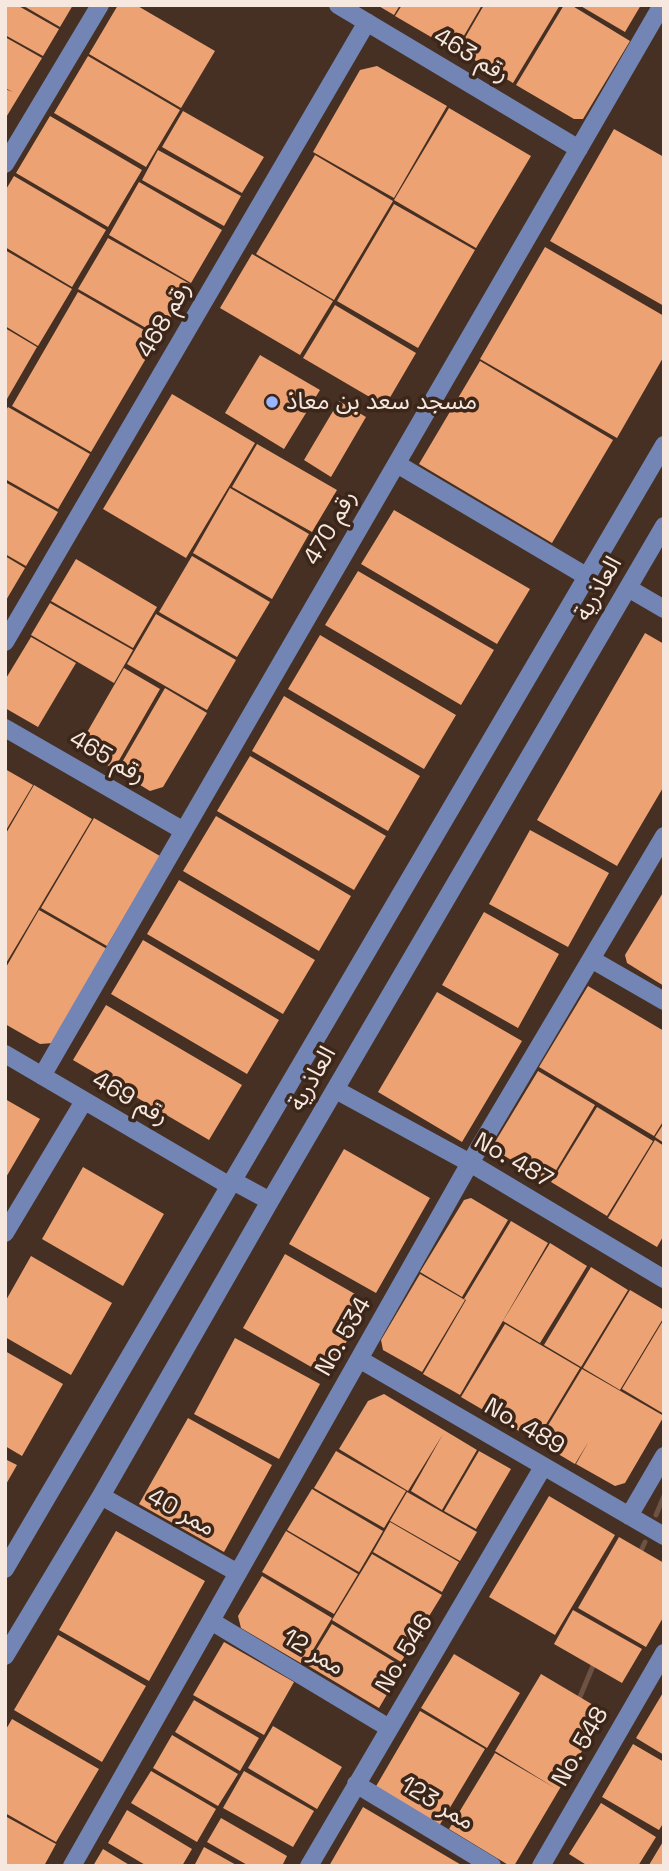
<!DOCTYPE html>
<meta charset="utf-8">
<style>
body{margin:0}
#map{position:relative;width:669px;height:1871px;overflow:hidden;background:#463023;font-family:"Space Grotesk",sans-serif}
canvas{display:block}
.frame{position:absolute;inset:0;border:7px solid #f6e8df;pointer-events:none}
</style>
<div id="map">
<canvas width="669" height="1871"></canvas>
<div class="frame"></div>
</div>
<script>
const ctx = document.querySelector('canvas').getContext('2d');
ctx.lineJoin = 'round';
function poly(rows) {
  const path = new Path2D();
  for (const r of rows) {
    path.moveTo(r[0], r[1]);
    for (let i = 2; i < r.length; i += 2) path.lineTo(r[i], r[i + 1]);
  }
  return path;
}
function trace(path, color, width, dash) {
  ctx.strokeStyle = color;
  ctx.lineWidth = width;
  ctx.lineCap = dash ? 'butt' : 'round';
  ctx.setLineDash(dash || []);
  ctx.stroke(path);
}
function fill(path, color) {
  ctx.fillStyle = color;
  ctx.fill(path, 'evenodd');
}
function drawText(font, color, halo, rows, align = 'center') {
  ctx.font = font + ' "Space Grotesk","Noto Sans Arabic",sans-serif';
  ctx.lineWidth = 7;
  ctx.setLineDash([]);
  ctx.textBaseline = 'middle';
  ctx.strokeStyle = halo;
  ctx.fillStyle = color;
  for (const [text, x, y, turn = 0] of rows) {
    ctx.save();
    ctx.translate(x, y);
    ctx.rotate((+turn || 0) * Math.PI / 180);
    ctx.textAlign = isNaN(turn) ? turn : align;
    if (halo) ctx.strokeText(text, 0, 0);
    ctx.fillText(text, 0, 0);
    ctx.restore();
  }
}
trace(poly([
 [656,1515,664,1496],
 [639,1555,645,1542],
 [577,1704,595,1661]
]), '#6e5243', 5);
fill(poly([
 [5,5,17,5,59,29,43,56,5,35],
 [22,5,73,5,60,27],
 [118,5,136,5,215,51,181,108,89,54],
 [377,5,400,5,394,15],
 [402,5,482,5,455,51,395,16],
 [484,5,560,5,513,83,458,50],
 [564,5,571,5,630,41,583,119,574,119,516,85],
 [579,5,641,5,625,32],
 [5,37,42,58,5,119,5,89,13,92,5,88],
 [88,56,180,110,146,167,54,113],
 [377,66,447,106,394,198,313,152,360,70],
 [449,108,531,156,476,248,394,200],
 [183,111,264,157,242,193,162,147],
 [50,116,142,170,108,227,16,173],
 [614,129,664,157,664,306,550,241],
 [158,150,241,196,224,226,142,180],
 [315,155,393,201,334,300,256,254],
 [14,176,106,230,72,287,5,247,5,191],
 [139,182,222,230,191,283,109,235],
 [394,204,475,250,418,348,337,301],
 [108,238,190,284,160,336,78,289],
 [545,247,664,316,664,356,617,438,480,359],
 [5,250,72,289,38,346,5,326],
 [252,254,333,301,300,355,220,308],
 [78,292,158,338,91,452,12,406],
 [335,305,416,353,385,406,303,358],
 [5,328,37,347,7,399,5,398],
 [260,355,320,390,284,449,225,413],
 [480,361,613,440,552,543,419,464],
 [172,394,255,443,186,558,103,509],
 [339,401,366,417,331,477,304,460],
 [8,407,90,454,58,509,5,479,5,412],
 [257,444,337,490,312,532,232,487],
 [5,482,58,512,26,566,5,554],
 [230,488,309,534,272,599,193,553],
 [394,510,530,589,497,644,361,564],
 [5,556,25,568,5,602],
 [192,556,270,602,237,657,159,612],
 [76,559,157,607,133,648,51,601],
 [358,571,494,650,461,705,325,625],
 [50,603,133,650,114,683,31,635],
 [156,614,236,660,207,710,127,664],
 [645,633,664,644,664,786,617,866,537,820],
 [320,635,456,715,424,769,288,689],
 [31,637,76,663,38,727,5,708,5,680],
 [124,668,160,689,114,769,78,748],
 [165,688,207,713,163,787,150,791,117,771],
 [284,696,420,776,388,831,252,751],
 [250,756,386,836,354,890,217,811],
 [5,769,33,785,5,832],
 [34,785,92,819,5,965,5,835],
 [216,816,351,896,319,951,183,871],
 [94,818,160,856,107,946,41,908],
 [530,830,609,873,568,947,489,904],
 [179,880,315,960,283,1014,147,934],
 [664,891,664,986,627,963,625,955],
 [39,910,107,949,53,1043,40,1044,5,1024,5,969],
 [484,912,559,954,518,1028,442,985],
 [143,940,279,1020,247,1074,111,994],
 [588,986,664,1031,664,1120,654,1136,539,1067],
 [437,992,522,1041,462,1142,378,1092],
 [106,1005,242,1085,209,1140,73,1060],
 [538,1071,595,1105,549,1182,496,1151,495,1142],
 [5,1099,40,1119,5,1179],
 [597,1107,653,1141,607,1216,551,1182],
 [664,1123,664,1143,655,1137],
 [655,1140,664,1146,664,1235,657,1247,608,1218],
 [344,1149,430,1198,376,1293,289,1244],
 [83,1167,164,1214,123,1286,42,1239],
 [471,1198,508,1220,462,1297,420,1272,464,1200],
 [511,1221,548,1243,460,1395,423,1374,466,1300,464,1299],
 [550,1243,587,1266,540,1343,503,1321],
 [285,1254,369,1302,327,1376,243,1328],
 [31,1256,112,1303,71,1375,5,1337,5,1302],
 [591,1267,628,1290,581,1367,544,1345],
 [420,1274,465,1300,422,1372,383,1350,381,1340],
 [630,1290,664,1310,664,1317,620,1390,583,1368],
 [664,1319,664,1414,622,1389],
 [505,1324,580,1368,536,1441,461,1397],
 [235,1338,320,1384,279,1459,194,1414],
 [5,1351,63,1384,22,1456,5,1446],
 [582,1369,664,1416,625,1483,615,1486,576,1464,589,1441,575,1464,538,1442],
 [384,1394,477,1450,442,1510,411,1491,443,1434,408,1491,339,1449,368,1401],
 [188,1418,272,1465,224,1552,139,1504],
 [336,1451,406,1491,384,1528,314,1488],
 [479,1451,511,1469,476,1529,444,1511],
 [5,1459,17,1465,5,1486],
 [312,1489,383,1531,359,1572,287,1530],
 [407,1492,477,1532,460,1561,390,1521],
 [549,1496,615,1535,555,1635,489,1597],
 [390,1522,459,1562,442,1592,373,1552],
 [116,1531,205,1581,149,1681,59,1630],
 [286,1531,358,1574,334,1614,262,1572],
 [619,1537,664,1563,664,1616,646,1647,578,1608],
 [372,1554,442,1595,401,1662,332,1620],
 [262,1576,332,1618,304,1665,241,1628,238,1616],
 [573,1610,642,1649,622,1683,554,1644],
 [332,1624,403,1667,379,1708,307,1665],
 [58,1635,146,1686,102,1762,14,1710],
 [224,1642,294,1682,264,1735,193,1695],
 [454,1654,520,1693,487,1748,421,1708],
 [541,1674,605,1712,514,1866,510,1866,449,1829,495,1753,555,1788,495,1751],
 [664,1691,664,1755,636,1738],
 [194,1700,259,1738,240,1771,175,1732],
 [420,1711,485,1749,439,1826,375,1788],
 [12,1719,99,1769,56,1842,5,1813,5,1731],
 [273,1726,342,1767,317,1809,248,1768],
 [172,1735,238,1774,218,1806,153,1768],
 [633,1744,664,1762,664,1822,659,1830,602,1797],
 [151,1771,216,1809,197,1842,131,1803],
 [244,1771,314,1811,293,1847,223,1808],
 [601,1803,656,1837,638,1866,588,1866,569,1854],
 [363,1807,463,1866,329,1866],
 [127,1810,192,1849,182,1866,147,1866,108,1843],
 [5,1816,56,1844,44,1866,5,1866],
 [221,1818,287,1856,282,1866,249,1866,207,1842],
 [664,1840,664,1866,651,1866,649,1865],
 [204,1847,238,1866,194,1866],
 [103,1849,131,1866,93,1866]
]), '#eda273');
trace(poly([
 [338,5,579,149],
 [5,164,100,5],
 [397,464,586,576],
 [628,588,664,609],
 [5,642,367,22],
 [5,728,184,831],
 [591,959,664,1001],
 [5,1054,230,1186],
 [42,1076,662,5],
 [336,1090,470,1163,664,1279],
 [233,1181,270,1201],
 [5,1233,84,1101],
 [359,1359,664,1536],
 [101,1496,238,1573],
 [629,1516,664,1456],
 [5,1569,664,445],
 [211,1621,389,1728],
 [5,1656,101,1496,270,1201,664,526],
 [356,1784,492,1866],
 [72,1866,470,1163,664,836],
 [309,1866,543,1467],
 [541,1866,664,1653]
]), '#7285b5', 18);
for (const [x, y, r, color] of [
 [272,402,7,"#99b5fd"]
]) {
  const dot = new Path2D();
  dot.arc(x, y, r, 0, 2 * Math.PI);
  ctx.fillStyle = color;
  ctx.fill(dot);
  trace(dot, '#3b2619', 2.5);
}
drawText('24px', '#f6e8df', '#3b2619', [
 ["رقم 463",471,56,31],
 ["رقم 468",165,320,-60],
 ["رقم 470",331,528,-60],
 ["العاذرية",599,589,-60],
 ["رقم 465",107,758,30],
 ["العاذرية",313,1079,-60],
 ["رقم 469",130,1099,30],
 ["No. 487",513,1161,30],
 ["No. 534",344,1337,-60],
 ["No. 489",524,1427,30],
 ["ممر 40",181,1513,29],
 ["ممر 12",313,1653,31],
 ["No. 546",405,1654,-59],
 ["No. 548",581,1747,-60],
 ["ممر 123",437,1804,31]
]);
drawText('24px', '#f6e8df', '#3b2619', [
 ["مسجد سعد بن معاذ",286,402]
], 'left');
</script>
